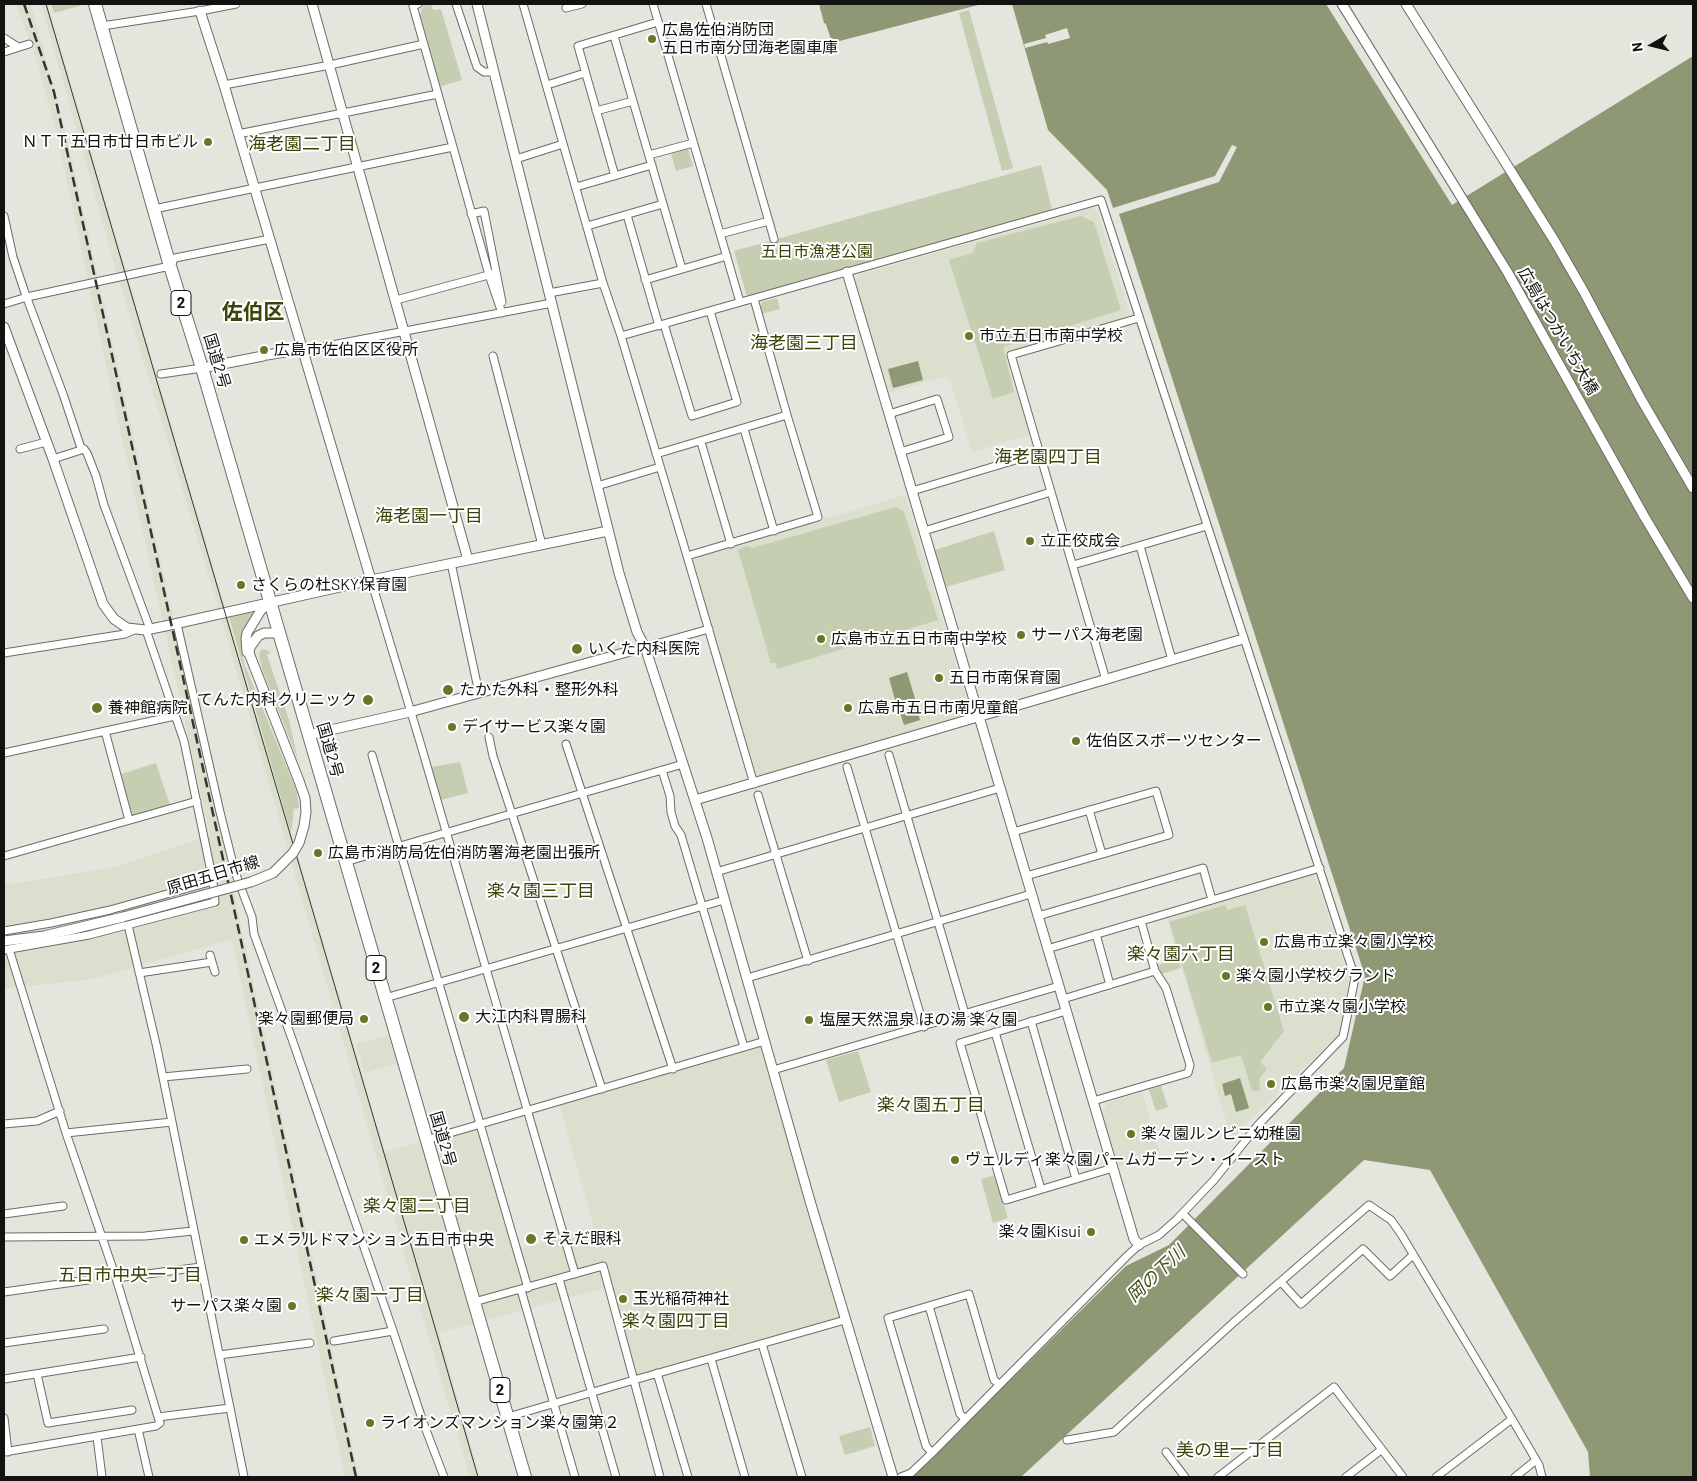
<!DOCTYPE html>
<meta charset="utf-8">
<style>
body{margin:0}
#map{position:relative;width:1697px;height:1481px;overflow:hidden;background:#e4e6dd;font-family:Barlow,sans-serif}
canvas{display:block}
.frame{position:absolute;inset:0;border:5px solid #121310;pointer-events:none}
.north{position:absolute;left:1627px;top:20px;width:50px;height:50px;-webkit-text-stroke:4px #fff;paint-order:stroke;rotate:262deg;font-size:14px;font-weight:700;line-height:20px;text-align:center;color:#121310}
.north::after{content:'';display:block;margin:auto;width:18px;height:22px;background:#121310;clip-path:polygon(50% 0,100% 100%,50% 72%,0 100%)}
</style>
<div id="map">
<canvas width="1697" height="1481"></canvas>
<div class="frame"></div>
<div class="north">N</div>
</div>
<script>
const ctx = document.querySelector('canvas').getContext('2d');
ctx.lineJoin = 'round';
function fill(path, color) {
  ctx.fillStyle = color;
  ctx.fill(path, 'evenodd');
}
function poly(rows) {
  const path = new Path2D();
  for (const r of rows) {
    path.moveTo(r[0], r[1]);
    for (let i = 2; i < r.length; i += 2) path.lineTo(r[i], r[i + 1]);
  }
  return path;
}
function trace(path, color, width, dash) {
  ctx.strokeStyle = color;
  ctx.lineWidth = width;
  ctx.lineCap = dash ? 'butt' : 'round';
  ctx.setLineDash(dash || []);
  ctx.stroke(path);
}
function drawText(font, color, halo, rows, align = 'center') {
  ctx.font = font + ' Barlow,"Noto Sans JP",sans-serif';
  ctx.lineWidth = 4;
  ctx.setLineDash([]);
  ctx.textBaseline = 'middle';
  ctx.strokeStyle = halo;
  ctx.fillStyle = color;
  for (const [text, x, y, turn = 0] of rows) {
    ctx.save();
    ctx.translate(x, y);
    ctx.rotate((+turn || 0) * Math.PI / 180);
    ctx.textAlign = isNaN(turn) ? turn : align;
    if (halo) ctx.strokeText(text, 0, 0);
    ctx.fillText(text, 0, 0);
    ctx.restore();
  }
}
fill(poly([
 [16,4,30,4,33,12,66,134,224,846,359,1477,345,1477,232,939,93,979,4,989,4,885,111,868,210,835,110,384,57,134,34,52],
 [41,4,48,4,385,1152,480,1125,516,1250,594,1227,559,1104,764,1040,845,1321,634,1379,608,1287,439,1333,480,1477,470,1477,414,1288,218,607,117,274],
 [1092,208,1097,211,1130,314,1128,317,1005,354,1030,435,972,452,950,380,943,377,888,393,855,281,858,275],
 [905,495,970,711,968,716,761,777,756,774,691,561,694,557],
 [1314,873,1349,980,1339,1034,1234,1136,1228,1128,1167,917],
 [388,1035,397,1063,365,1073,356,1044],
 [1142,1092,1160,1154,1117,1167,1102,1114,1107,1103]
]), '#dadfce');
fill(poly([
 [51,4,83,4,83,5,54,13],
 [431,4,433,10,441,9,462,80,439,87,419,18,423,5],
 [969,10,1013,168,1002,171,959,13],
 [688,148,693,166,676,171,671,153],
 [1041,165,1052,210,747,297,734,251],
 [1081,216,1094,222,1121,310,1003,347,1014,392,993,399,949,260,973,253,977,243],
 [777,298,780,309,761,314,759,308,762,302],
 [896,507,904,512,938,620,777,669,776,663,771,663,738,550,747,546,752,548],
 [994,531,1005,570,946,587,935,550],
 [252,612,255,613,241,640,241,651,245,666,297,792,299,808,294,809,291,833,229,617],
 [264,649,271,652,267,655,289,720,298,760,262,669,259,655,260,651],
 [460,762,468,793,441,800,431,767],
 [156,763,170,805,132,816,121,774],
 [1225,905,1228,910,1245,905,1284,1031,1260,1062,1267,1069,1259,1079,1260,1091,1252,1091,1241,1055,1212,1063,1169,922],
 [1178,959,1181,968,1161,974,1158,965],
 [858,1051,871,1092,839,1102,826,1060],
 [1161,1086,1168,1107,1156,1111,1149,1090],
 [995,1175,1008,1218,993,1223,981,1179],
 [870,1427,875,1446,845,1455,839,1436]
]), '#c6ceb2');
fill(poly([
 [819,4,982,4,832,43,826,24,824,23],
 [1012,4,1326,4,1452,205,1693,56,1693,1477,1590,1477,1588,1452,1430,1170,1364,1160,1021,1477,912,1477,1126,1266,1169,1245,1344,1068,1365,976,1119,214,1219,182,1237,147,1232,145,1215,176,1113,208,1107,190,1048,130],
 [918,361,923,380,893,388,888,369],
 [907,672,916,702,897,707,889,678],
 [917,708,920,720,904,725,900,713],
 [1240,1078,1249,1108,1236,1112,1231,1094,1225,1096,1222,1084]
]), '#8e9874');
fill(poly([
 [1067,28,1070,38,1048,44,1047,42,1025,48,1024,44,1046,38,1045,35]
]), '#e4e6dd');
const street = poly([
 [418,4,413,6,453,147],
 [456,4,477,67,484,72,494,72],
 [523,4,603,283,621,336,687,556,754,784],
 [653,4,740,302],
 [706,4,774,239],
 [566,8,582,4],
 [102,26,200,11,236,4],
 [614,36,682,269],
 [4,38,18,47],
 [4,52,29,44],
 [224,85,330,65,424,44],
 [547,85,585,73],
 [596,111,633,101],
 [238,134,438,94],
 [649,155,693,143],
 [516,159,563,144],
 [615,176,578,46,658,22],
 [576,187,652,165],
 [154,209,453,147,489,275,502,313],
 [471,214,484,211,502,302],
 [627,215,659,326],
 [4,216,13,257,25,293,63,394,81,448,84,449,87,453,96,476,104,505,150,629],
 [587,226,663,204],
 [720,234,769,221],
 [645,280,727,256],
 [549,293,603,283],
 [754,299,787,415],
 [396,300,492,274],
 [4,304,27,297,170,266,175,258,270,239],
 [664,324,692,416,737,402,710,311],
 [621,336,1101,200,1355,978,1343,1037,1258,1125,1214,1180,1177,1219,1159,1235,1139,1245,1127,1256,932,1453,911,1473,901,1477],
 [302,349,306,350,552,303],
 [493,356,542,545],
 [161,374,202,368],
 [889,414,937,399,949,437,900,452],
 [744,429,774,531],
 [701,442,731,544],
 [20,449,46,442],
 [656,454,787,415,818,517,687,556],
 [53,459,84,449],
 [597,486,660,467],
 [912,491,1039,453],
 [924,531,1051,492],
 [1140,546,1172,660],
 [451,563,479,693],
 [1073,565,1207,526],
 [371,580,420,742,575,1274],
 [177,624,220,812,235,872,252,917,254,934,292,1039,393,1331,423,1422,444,1477],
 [645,647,709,629],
 [4,653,125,634,134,630],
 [1106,680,1011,355,1139,318],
 [105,731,129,820],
 [489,737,493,756,602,1089],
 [566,744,673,1069],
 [4,753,175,716],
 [372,755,528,1288],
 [889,755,965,1014],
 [847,767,924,1027],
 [662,770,670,796,671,812,675,826,681,835,744,1047],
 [758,795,808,961],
 [1089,810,1102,854],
 [1013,832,1156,791,1169,835,1026,876],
 [4,856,197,801],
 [345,862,683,764],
 [716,872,1000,788],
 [1038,916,1203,868,1212,900],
 [128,925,157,1048,244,1477],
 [4,931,51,923,110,910,213,881],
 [1096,934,1110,985],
 [9,949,66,1133,116,1278,158,1417,230,1408],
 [1047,949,1320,868],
 [4,950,89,935,215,902,213,881,184,741,146,630],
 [210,955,215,972],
 [139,973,212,962],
 [747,978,1031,894],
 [385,998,724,900],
 [1063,999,1155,971],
 [1066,1011,960,1043,1006,1200,1113,1168],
 [1031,1021,1076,1179],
 [995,1032,1041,1189],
 [773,1070,1059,986],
 [163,1077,247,1069],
 [1093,1101,1188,1073,1190,1065,1166,988,1155,971,1141,921],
 [4,1124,37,1121,60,1111],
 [66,1133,172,1122],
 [426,1140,765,1041],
 [4,1214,63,1206],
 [1185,1216,1243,1274],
 [4,1237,145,1236,193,1231],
 [116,1278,201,1267],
 [559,1279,616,1477],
 [1281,1282,1301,1304,1363,1249,1390,1276,1413,1255],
 [521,1290,575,1477],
 [4,1292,88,1280],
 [474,1302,603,1266,660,1477],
 [929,1306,960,1414,965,1419],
 [334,1341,393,1331],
 [4,1343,104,1329],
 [762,1344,802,1477],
 [219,1355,310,1343],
 [711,1359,745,1477],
 [657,1373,688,1477],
 [37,1374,48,1423,132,1410],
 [4,1379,141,1357],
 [508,1417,634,1380,845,1320],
 [4,1418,8,1452],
 [138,1429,149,1477],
 [97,1437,102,1477],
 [1067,1440,1114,1432,1234,1322,1369,1205,1391,1220,1401,1234,1512,1419,1539,1465,1542,1477],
 [4,1452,156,1426,160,1423,158,1417],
 [1166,1452,1185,1477],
 [932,1453,926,1446,888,1318,969,1294,994,1380,999,1384],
 [1218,1477,1334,1387,1403,1477],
 [1346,1477,1381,1450],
 [1436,1477,1512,1419],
 [1515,1477,1536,1460]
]);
const secondary = poly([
 [312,4,468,560],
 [477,4,619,573,637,632,645,647,707,838,810,1201,893,1477],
 [1342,4,1508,273,1644,516,1693,598],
 [1406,4,1554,240,1584,292,1641,399,1693,488],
 [200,11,224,85,371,580],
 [847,272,1134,1239,1139,1245],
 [4,327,53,459,103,604,114,619,127,628,146,630,170,625,371,580,608,531],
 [267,355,302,349],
 [202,368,263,356],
 [278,633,264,633,258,636,250,647,249,653,299,781],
 [247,652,246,639,247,633,261,610,269,603],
 [308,735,410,712,645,647],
 [695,800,1243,639],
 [4,941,44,936,123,917]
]);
const highway = poly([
 [95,4,170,266,202,368,525,1477]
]);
trace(street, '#6b6d65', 9);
trace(secondary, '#6b6d65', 11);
trace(highway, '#6b6d65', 14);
trace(street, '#fff', 7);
trace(secondary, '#fff', 9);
trace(highway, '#fff', 12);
trace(poly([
 [46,4,423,1286,478,1477]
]), '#353632', 1);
trace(poly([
 [24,4,54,92,238,927,356,1477]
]), '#353632', 2.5, [10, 5]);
const secondaryBridge = poly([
 [123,917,251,882,273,873,293,853,299,843,304,826,306,812,305,798,299,781]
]);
trace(secondaryBridge, '#6b6d65', 11, []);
trace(secondaryBridge, '#fff', 9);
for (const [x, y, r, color] of [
 [652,39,5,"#677725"],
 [208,142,5,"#677725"],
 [969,336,5,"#677725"],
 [264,350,5,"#677725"],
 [1030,541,5,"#677725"],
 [241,585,5,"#677725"],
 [1021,635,5,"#677725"],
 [821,639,5,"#677725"],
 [577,649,6,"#677725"],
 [939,678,5,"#677725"],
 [448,690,6,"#677725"],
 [368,700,6,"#677725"],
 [97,708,6,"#677725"],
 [848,708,5,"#677725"],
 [452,727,5,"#677725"],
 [1076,741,5,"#677725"],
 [318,853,5,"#677725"],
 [1264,942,5,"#677725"],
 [1226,976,5,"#677725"],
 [1268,1007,5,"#677725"],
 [464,1017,6,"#677725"],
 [364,1019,5,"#677725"],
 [809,1020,5,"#677725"],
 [1271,1084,5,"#677725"],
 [1131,1134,5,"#677725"],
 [955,1160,5,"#677725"],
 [1091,1232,5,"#677725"],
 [531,1239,6,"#677725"],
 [244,1240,5,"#677725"],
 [623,1299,5,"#677725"],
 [292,1306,5,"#677725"],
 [370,1423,5,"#677725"]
]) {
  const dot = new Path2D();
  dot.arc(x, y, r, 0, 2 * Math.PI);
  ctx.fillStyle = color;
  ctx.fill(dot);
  trace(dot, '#fff', 2);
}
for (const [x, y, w] of [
 [181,303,20],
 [376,968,20],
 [500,1390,20]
]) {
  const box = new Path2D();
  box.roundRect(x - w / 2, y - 12.5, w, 25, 4);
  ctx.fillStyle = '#fff';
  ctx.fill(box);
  trace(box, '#121310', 1);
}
drawText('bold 15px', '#121310', null, [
 ["2",181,303],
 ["2",376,968],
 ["2",500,1390]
]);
drawText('16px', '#121310', '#fff', [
 ["広島佐伯消防団",662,30],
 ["五日市南分団海老園車庫",662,48],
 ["ＮＴＴ五日市廿日市ビル",198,142,"right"],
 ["市立五日市南中学校",979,336],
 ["広島市佐伯区区役所",274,350],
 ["立正佼成会",1040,541],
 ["さくらの杜SKY保育園",251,585],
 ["サーパス海老園",1031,635],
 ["広島市立五日市南中学校",831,639],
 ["いくた内科医院",588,649],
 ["五日市南保育園",949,678],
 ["たかた外科・整形外科",459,690],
 ["てんた内科クリニック",357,700,"right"],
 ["養神館病院",108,708],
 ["広島市五日市南児童館",858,708],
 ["デイサービス楽々園",462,727],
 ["佐伯区スポーツセンター",1086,741],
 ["広島市消防局佐伯消防署海老園出張所",328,853],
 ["広島市立楽々園小学校",1274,942],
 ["楽々園小学校グランド",1236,976],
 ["市立楽々園小学校",1278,1007],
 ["大江内科胃腸科",475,1017],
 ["楽々園郵便局",354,1019,"right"],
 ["塩屋天然温泉 ほの湯 楽々園",819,1020],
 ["広島市楽々園児童館",1281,1084],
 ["楽々園ルンビニ幼稚園",1141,1134],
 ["ヴェルディ楽々園パームガーデン・イースト",965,1160],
 ["楽々園Kisui",1081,1232,"right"],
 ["そえだ眼科",542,1239],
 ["エメラルドマンション五日市中央",254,1240],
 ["玉光稲荷神社",633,1299],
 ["サーパス楽々園",282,1306,"right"],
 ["ライオンズマンション楽々園第２",380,1423]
], 'left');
drawText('16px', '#384305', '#fff', [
 ["五日市漁港公園",817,252]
]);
drawText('16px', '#121310', '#fff', [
 ["広島はつかいち大橋",1558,331,60],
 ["国道2号",217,361,73],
 ["国道2号",330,750,74],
 ["原田五日市線",213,875,-17],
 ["国道2号",443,1139,74]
]);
drawText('18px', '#3a450a', '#fff', [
 ["海老園二丁目",302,144],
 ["海老園三丁目",804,343],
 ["海老園四丁目",1048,457],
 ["海老園一丁目",429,516],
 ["楽々園三丁目",541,891],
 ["楽々園六丁目",1181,954],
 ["楽々園五丁目",931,1105],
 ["楽々園二丁目",417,1206],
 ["五日市中央一丁目",130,1275],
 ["楽々園一丁目",370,1295],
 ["楽々園四丁目",676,1321],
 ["美の里一丁目",1230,1450]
]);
drawText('italic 18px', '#434f15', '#fff', [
 ["岡の下川",1156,1274,-43]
]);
drawText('bold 21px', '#3a450a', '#fff', [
 ["佐伯区",253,312]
]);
</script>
